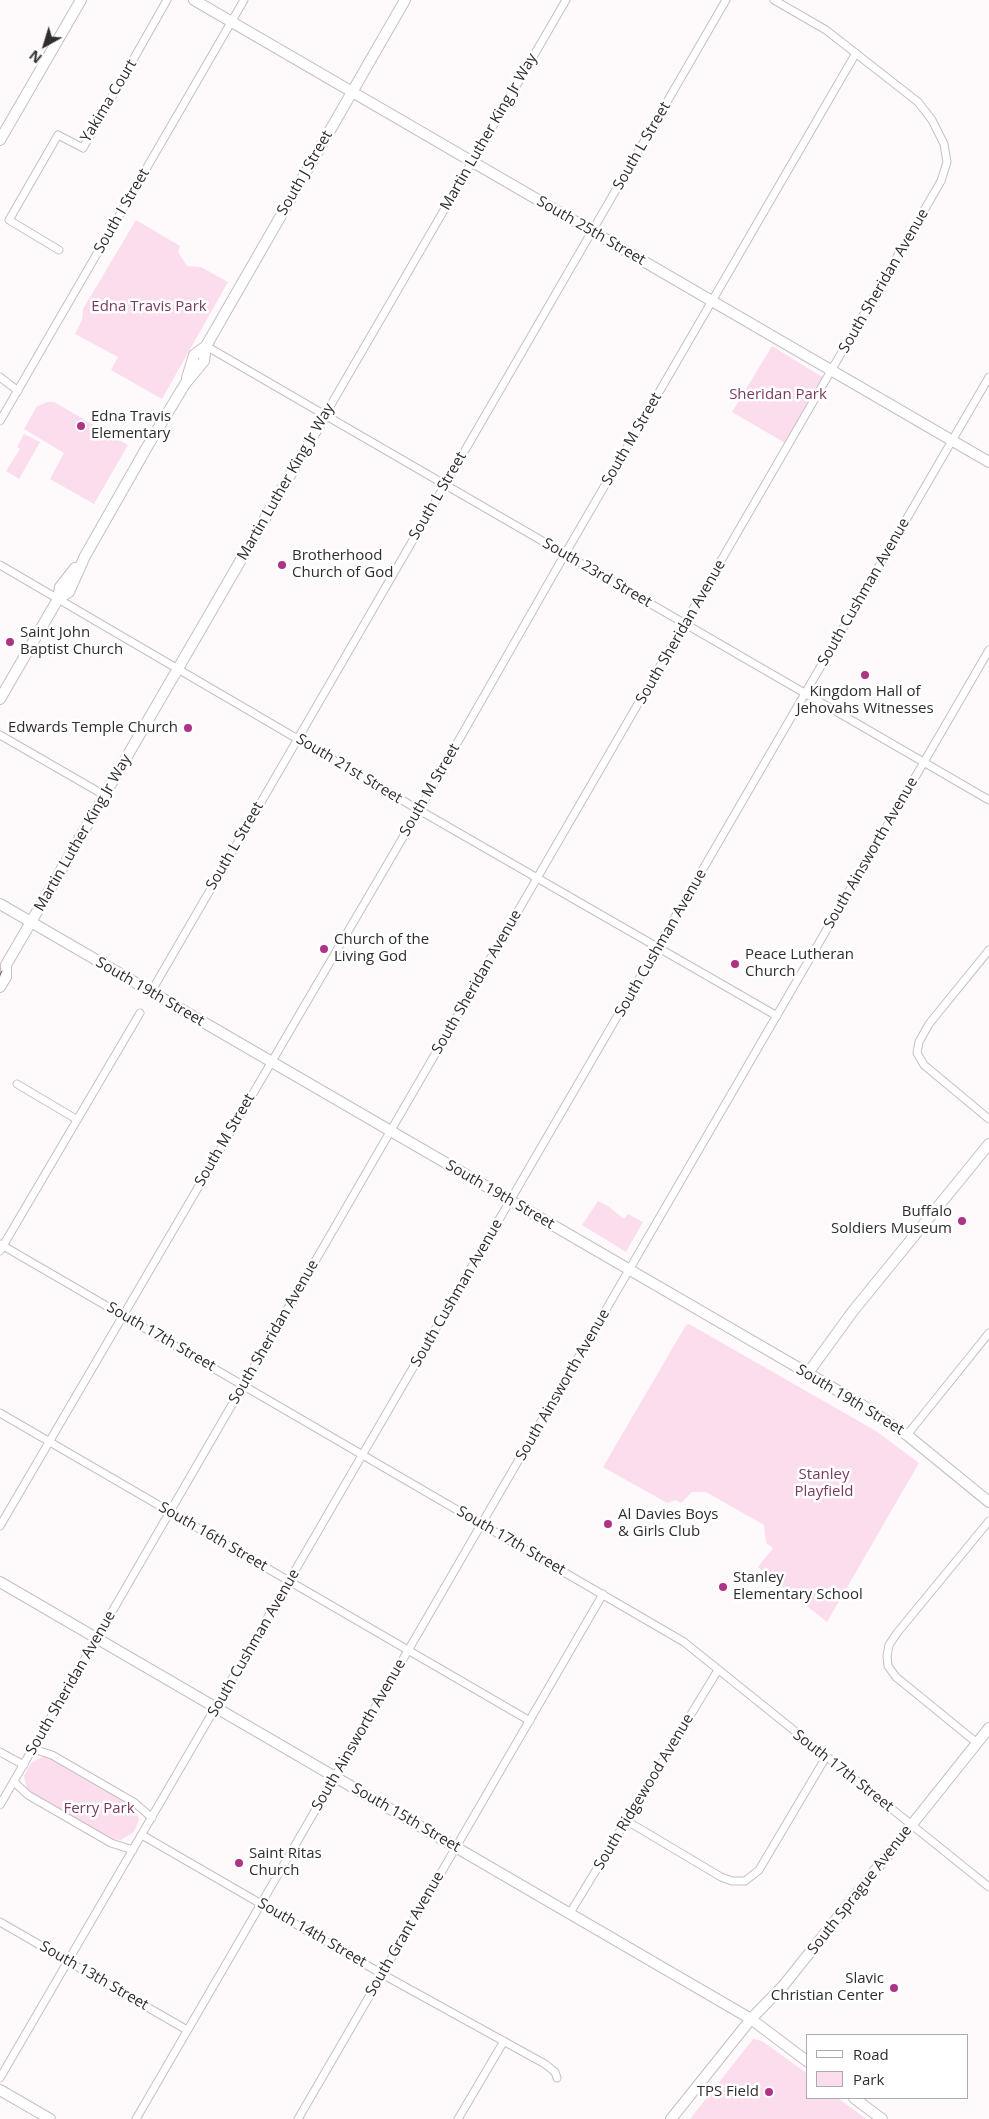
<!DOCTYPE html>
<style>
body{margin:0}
#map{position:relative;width:989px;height:2119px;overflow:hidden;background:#fefafc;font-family:"Open Sans",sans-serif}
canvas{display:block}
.legend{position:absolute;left:806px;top:2034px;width:162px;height:65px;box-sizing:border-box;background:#fff;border:1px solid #acabac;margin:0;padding:6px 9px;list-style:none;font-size:15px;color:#302d2f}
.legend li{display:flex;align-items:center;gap:10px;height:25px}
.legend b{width:25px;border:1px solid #acabac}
.north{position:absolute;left:20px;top:20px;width:50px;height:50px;-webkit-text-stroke:4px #fff;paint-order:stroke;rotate:219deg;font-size:14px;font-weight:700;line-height:20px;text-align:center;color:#302d2f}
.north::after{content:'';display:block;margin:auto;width:18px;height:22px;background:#302d2f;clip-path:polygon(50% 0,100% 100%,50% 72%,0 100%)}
</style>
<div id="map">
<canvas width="989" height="2119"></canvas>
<ul class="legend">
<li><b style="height:6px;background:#fff"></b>Road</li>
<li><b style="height:14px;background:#fbddee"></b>Park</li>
</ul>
<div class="north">N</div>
</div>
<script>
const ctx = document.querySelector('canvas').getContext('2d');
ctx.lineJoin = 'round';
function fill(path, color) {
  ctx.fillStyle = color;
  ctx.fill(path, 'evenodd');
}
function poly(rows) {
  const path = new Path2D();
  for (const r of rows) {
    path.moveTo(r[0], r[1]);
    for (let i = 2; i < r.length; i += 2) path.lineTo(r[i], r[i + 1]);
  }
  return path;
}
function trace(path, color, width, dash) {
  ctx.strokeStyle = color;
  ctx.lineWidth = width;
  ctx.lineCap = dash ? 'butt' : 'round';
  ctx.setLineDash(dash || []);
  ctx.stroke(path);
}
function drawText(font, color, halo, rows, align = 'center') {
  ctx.font = font + ' "Open Sans",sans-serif';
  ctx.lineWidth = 5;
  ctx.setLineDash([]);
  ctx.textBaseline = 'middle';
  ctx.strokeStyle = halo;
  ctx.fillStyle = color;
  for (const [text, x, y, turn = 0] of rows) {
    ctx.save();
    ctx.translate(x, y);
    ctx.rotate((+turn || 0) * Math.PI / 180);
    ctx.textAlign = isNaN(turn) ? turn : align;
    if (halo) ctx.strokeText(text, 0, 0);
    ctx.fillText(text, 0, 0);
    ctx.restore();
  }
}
fill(poly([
 [136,220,180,246,178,252,187,266,201,267,228,282,162,399,111,370,118,357,75,334,82,320,83,309],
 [772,346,824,378,785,443,732,412],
 [48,402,54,402,128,445,94,504,50,479,64,453,24,429,37,406],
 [24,434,40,442,19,479,6,471,20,449,17,447],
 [598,1201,608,1206,624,1219,628,1214,643,1222,626,1252,582,1225],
 [689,1324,876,1431,919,1463,827,1622,758,1567,773,1548,766,1543,764,1525,706,1492,692,1492,681,1503,676,1500,667,1503,603,1467,686,1325],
 [44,1756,48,1757,132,1804,136,1809,139,1820,134,1832,121,1840,107,1839,34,1796,27,1790,24,1776,31,1763],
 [753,2039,762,2041,808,2074,808,2098,838,2098,866,2119,690,2119]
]), '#fbddee');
const street = poly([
 [59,250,9,220,58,135,83,148,167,0],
 [206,346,989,800],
 [0,377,18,391],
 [325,415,566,0],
 [0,421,244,0],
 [0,565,419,810,777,1016],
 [0,735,104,795],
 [989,950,929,1024,919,1042,917,1053,924,1065,989,1119],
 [151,992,726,0],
 [17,1084,76,1119],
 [0,1244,684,1642,989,1887],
 [0,1251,140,1013],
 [0,1413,530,1721],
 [907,1435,989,1333],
 [0,1526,419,810,565,554,856,53],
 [977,1743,896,1677,888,1666,887,1656,889,1645,897,1633,989,1521],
 [33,1749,52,1755,135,1803,152,1818],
 [0,1752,24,1765],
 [14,1782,28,1795,111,1843,133,1850],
 [0,1805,941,181,947,162,944,144,932,120,918,102,826,30,774,0],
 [627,1821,721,1877,732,1881,745,1881,759,1870,826,1757],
 [142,1835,382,1974,545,2064,555,2072,557,2078],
 [570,1913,718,1670],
 [0,1922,187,2030],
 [0,2078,989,377],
 [136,2119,989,650],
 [298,2119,603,1594],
 [458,2119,504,2041]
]);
const secondary = poly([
 [194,0,989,462],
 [0,140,81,0],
 [187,378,194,355,206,346],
 [58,599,69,592,85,556,147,447,185,384,204,361,206,346,405,0],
 [0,699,58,599,60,587,75,568],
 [0,904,859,1403,907,1435,989,1502],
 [0,987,6,977,6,965,325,415],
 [808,1373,853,1311,989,1144],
 [0,1582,751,2019,808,2062],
 [0,2090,50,2119],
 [854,2098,882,2119]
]);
const primary = poly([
 [671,2119,751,2019,783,1986,989,1728]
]);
trace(street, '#c6bfc3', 9);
trace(secondary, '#c6bfc3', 12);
trace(primary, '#c6bfc3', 12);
trace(street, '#fff', 7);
trace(secondary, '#fff', 10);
trace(primary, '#fff', 10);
trace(poly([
 [0,975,2,971]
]), '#5b585a', 1);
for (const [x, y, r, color] of [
 [81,426,5,"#ad3387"],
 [282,565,5,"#ad3387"],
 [10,642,5,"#ad3387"],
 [865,675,5,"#ad3387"],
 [188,728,5,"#ad3387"],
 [324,949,5,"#ad3387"],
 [735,964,5,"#ad3387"],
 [962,1221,5,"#ad3387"],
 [608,1524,5,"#ad3387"],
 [723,1587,5,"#ad3387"],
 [239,1863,5,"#ad3387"],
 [894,1988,5,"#ad3387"],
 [769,2092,5,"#ad3387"]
]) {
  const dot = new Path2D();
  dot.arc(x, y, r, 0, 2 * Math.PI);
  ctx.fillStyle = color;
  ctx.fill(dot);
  trace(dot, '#fff', 2);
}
drawText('15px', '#302d2f', '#fff', [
 ["Yakima Court",109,101,-59],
 ["Martin Luther King Jr Way",489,132,-60],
 ["South L Street",642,146,-60],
 ["South J Street",305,173,-60],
 ["South I Street",122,211,-60],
 ["South 25th Street",591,231,30],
 ["South Sheridan Avenue",884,281,-60],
 ["South M Street",632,439,-60],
 ["Martin Luther King Jr Way",286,482,-60],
 ["South L Street",438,496,-60],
 ["South 23rd Street",597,573,30],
 ["South Cushman Avenue",864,592,-60],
 ["South Sheridan Avenue",681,632,-60],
 ["South 21st Street",349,769,31],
 ["South M Street",430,790,-60],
 ["Martin Luther King Jr Way",83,833,-60],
 ["South L Street",235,846,-60],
 ["South Ainsworth Avenue",871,853,-60],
 ["South Cushman Avenue",661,943,-60],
 ["South Sheridan Avenue",477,982,-60],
 ["South 19th Street",150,992,30],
 ["South M Street",225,1140,-60],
 ["South 19th Street",500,1195,30],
 ["South Cushman Avenue",457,1293,-60],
 ["South Sheridan Avenue",274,1332,-60],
 ["South 17th Street",161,1337,30],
 ["South Ainsworth Avenue",563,1385,-60],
 ["South 19th Street",850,1400,31],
 ["South 16th Street",213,1537,30],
 ["South 17th Street",511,1541,30],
 ["South Cushman Avenue",254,1643,-60],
 ["South Sheridan Avenue",71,1683,-60],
 ["South Ainsworth Avenue",359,1735,-60],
 ["South 17th Street",843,1771,38],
 ["South Ridgewood Avenue",644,1792,-59],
 ["South 15th Street",406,1818,30],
 ["South Sprague Avenue",860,1890,-52],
 ["South 14th Street",312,1933,30],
 ["South Grant Avenue",405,1934,-60],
 ["South 13th Street",94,1976,30]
]);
drawText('15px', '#793a62', '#fff', [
 ["Edna Travis Park",149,307],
 ["Sheridan Park",778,395],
 ["Stanley",824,1475],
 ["Playfield",824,1492],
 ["Ferry Park",99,1809]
]);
drawText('15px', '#302d2f', '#fff', [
 ["Edna Travis",91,417],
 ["Elementary",91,434],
 ["Brotherhood",292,556],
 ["Church of God",292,573],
 ["Saint John",20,633],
 ["Baptist Church",20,650],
 ["Kingdom Hall of",865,692,"center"],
 ["Jehovahs Witnesses",865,709,"center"],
 ["Edwards Temple Church",178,728,"right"],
 ["Church of the",334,940],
 ["Living God",334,957],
 ["Peace Lutheran",745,955],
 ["Church",745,972],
 ["Buffalo",952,1212,"right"],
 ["Soldiers Museum",952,1229,"right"],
 ["Al Davies Boys",618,1515],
 ["& Girls Club",618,1532],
 ["Stanley",733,1578],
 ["Elementary School",733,1595],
 ["Saint Ritas",249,1854],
 ["Church",249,1871],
 ["Slavic",884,1979,"right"],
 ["Christian Center",884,1996,"right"],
 ["TPS Field",759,2092,"right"]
], 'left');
</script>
